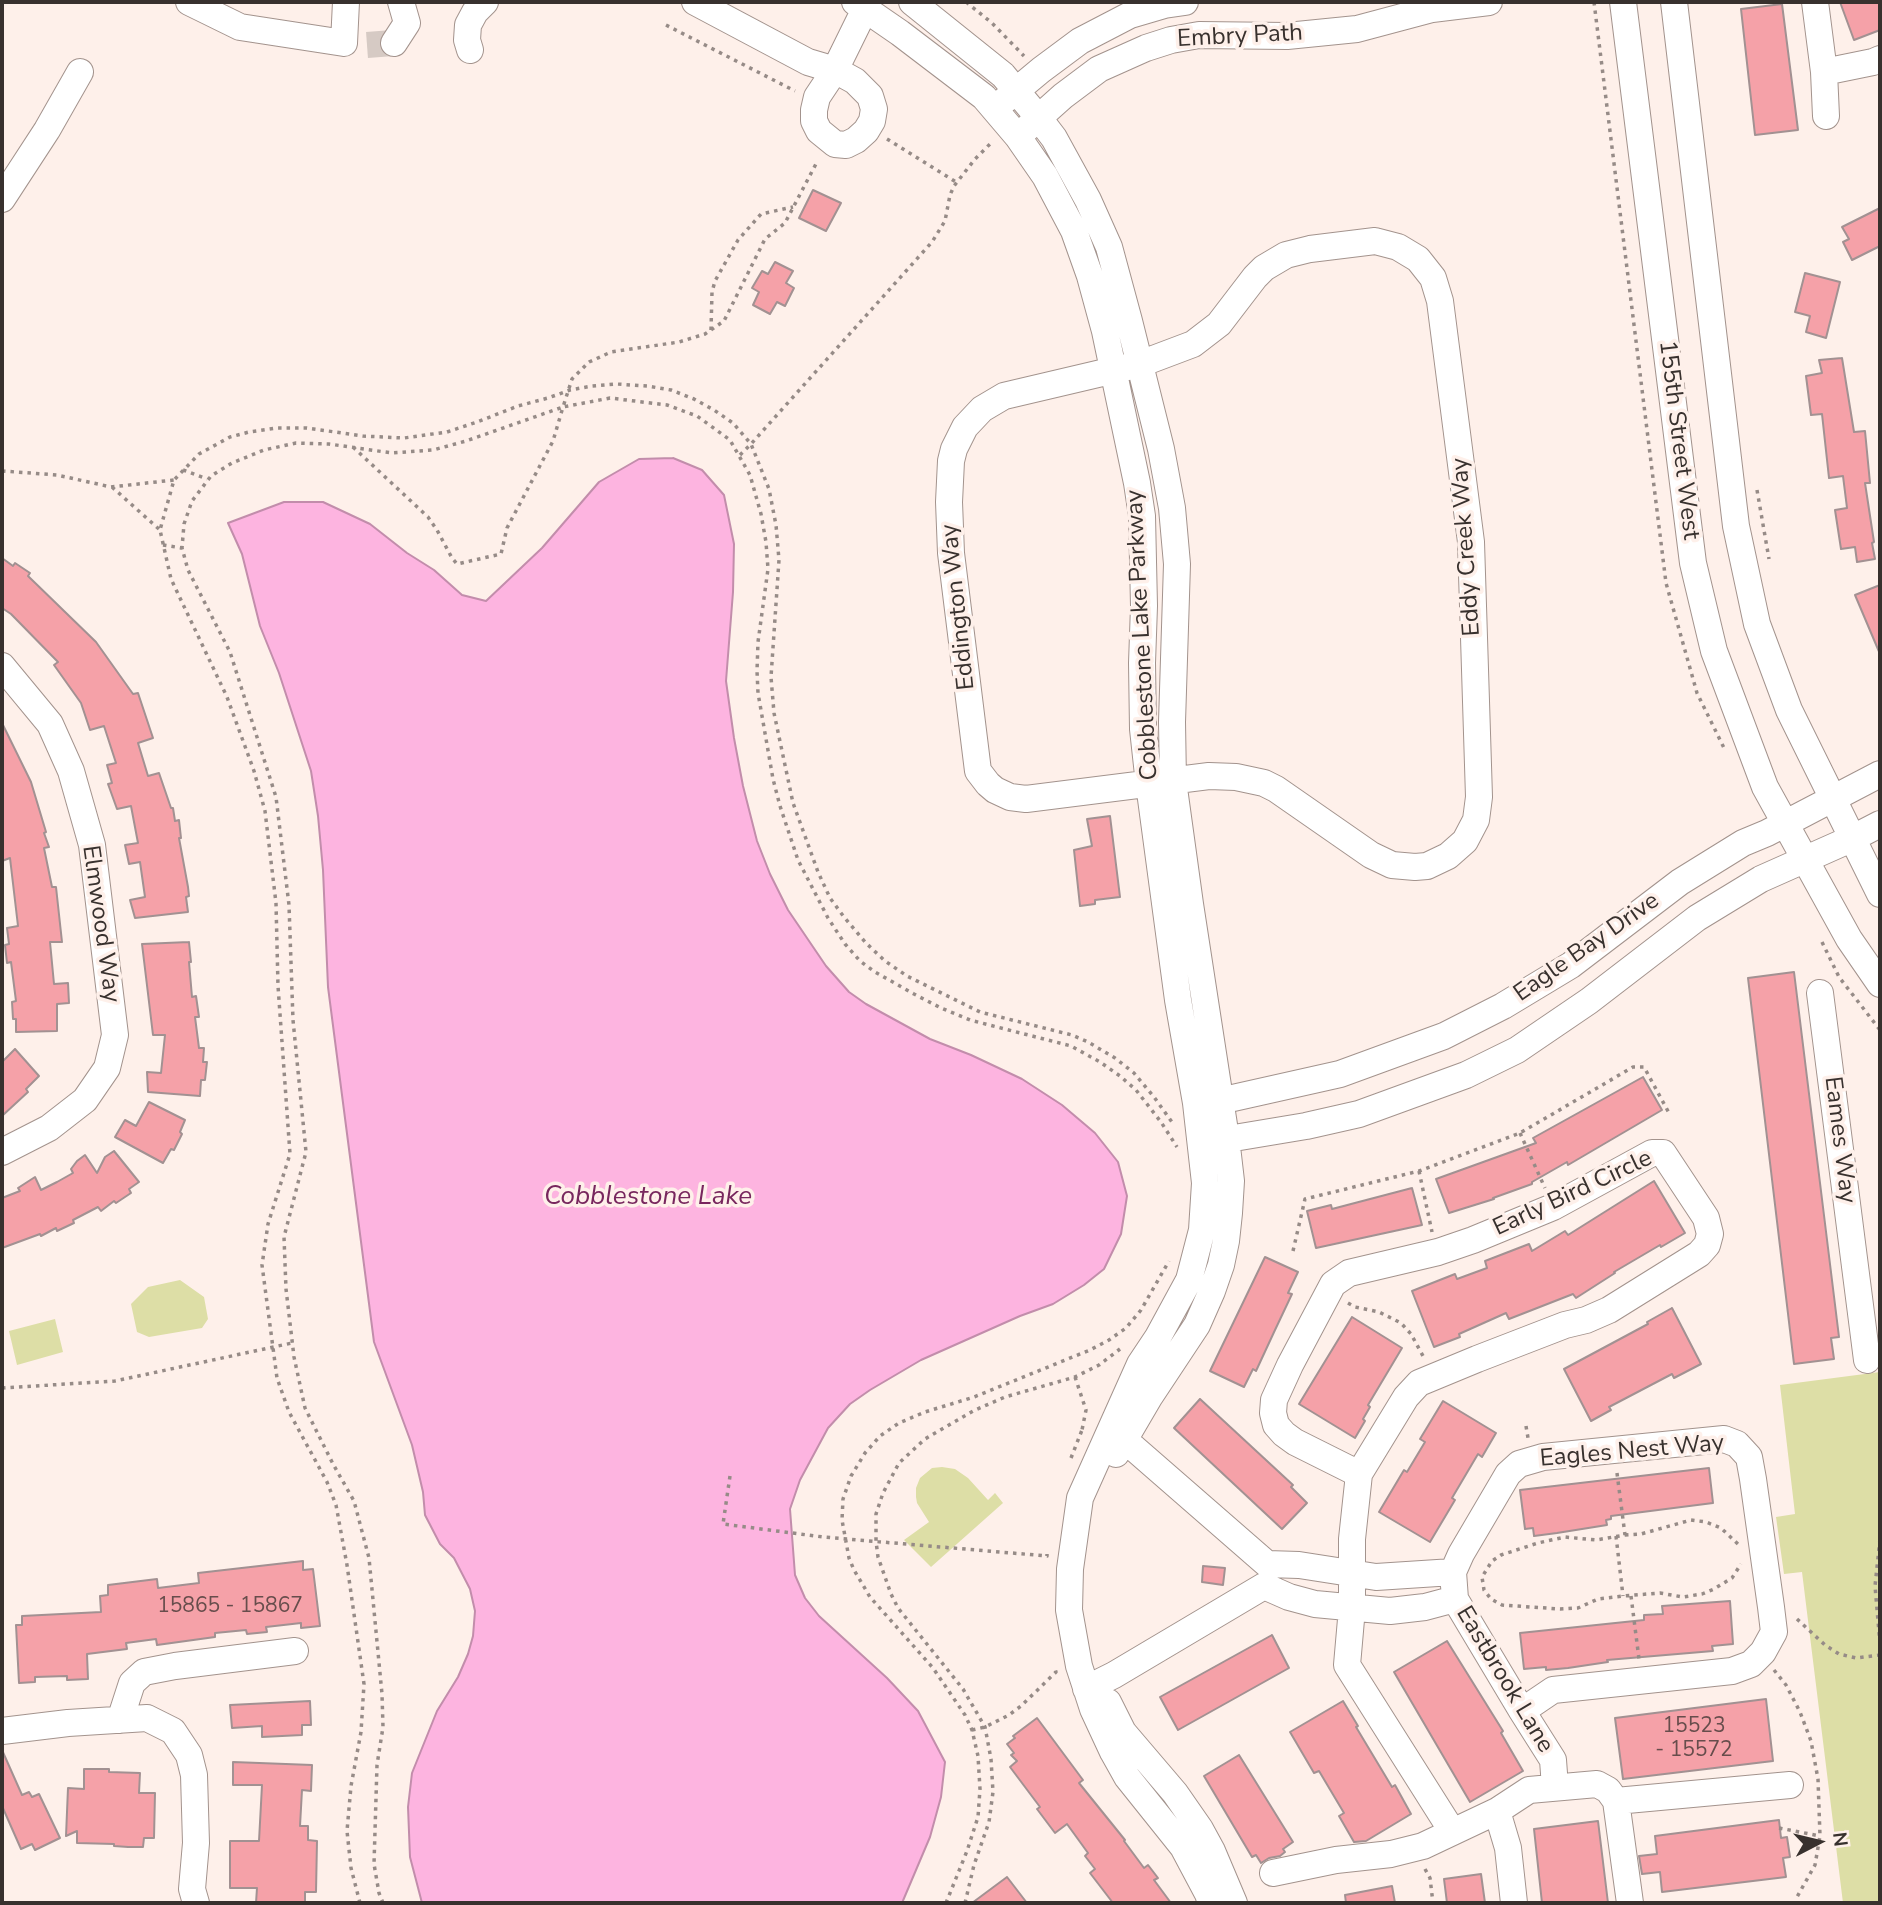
<!DOCTYPE html>
<style>
body{margin:0}
#map{position:relative;width:1882px;height:1905px;overflow:hidden;background:#fef0ea;font-family:"Nunito Sans",sans-serif}
canvas{display:block}
.frame{position:absolute;inset:0;border:4px solid #38312e;pointer-events:none}
.north{position:absolute;left:1784px;top:1807px;width:70px;height:70px;-webkit-text-stroke:5px #fef0ea;paint-order:stroke;rotate:83deg;font-size:19px;font-weight:700;line-height:28px;text-align:center;color:#38312e}
.north::after{content:'';display:block;margin:auto;width:24px;height:32px;background:#38312e;clip-path:polygon(50% 0,100% 100%,50% 72%,0 100%)}
</style>
<div id="map">
<canvas width="1882" height="1905"></canvas>
<div class="frame"></div>
<div class="north">N</div>
</div>
<script>
const ctx = document.querySelector('canvas').getContext('2d');
ctx.lineJoin = 'round';
function fill(path, color) {
  ctx.fillStyle = color;
  ctx.fill(path, 'evenodd');
}
function poly(rows) {
  const path = new Path2D();
  for (const r of rows) {
    path.moveTo(r[0], r[1]);
    for (let i = 2; i < r.length; i += 2) path.lineTo(r[i], r[i + 1]);
  }
  return path;
}
function trace(path, color, width, dash) {
  ctx.strokeStyle = color;
  ctx.lineWidth = width;
  ctx.lineCap = dash ? 'butt' : 'round';
  ctx.setLineDash(dash || []);
  ctx.stroke(path);
}
function drawText(font, color, halo, rows, align = 'center') {
  ctx.font = font + ' "Nunito Sans",sans-serif';
  ctx.lineWidth = 7;
  ctx.setLineDash([]);
  ctx.textBaseline = 'middle';
  ctx.strokeStyle = halo;
  ctx.fillStyle = color;
  for (const [text, x, y, turn = 0] of rows) {
    ctx.save();
    ctx.translate(x, y);
    ctx.rotate((+turn || 0) * Math.PI / 180);
    ctx.textAlign = isNaN(turn) ? turn : align;
    if (halo) ctx.strokeText(text, 0, 0);
    ctx.fillText(text, 0, 0);
    ctx.restore();
  }
}
fill(poly([
 [180,1280,204,1297,208,1319,202,1328,149,1337,137,1332,131,1304,148,1287],
 [55,1319,63,1352,17,1365,9,1331],
 [1880,1372,1880,1903,1843,1903,1802,1572,1784,1574,1776,1517,1795,1514,1780,1385],
 [942,1467,955,1469,968,1478,988,1500,995,1493,1003,1503,931,1567,904,1540,929,1522,917,1503,916,1497,916,1488,920,1478,932,1468]
]), '#dddea6');
const water = poly([
 [673,458,702,470,724,495,734,544,733,592,726,681,734,738,743,786,757,841,770,874,788,910,826,966,849,992,866,1004,930,1039,971,1055,1022,1079,1062,1105,1095,1133,1118,1162,1127,1196,1121,1234,1104,1269,1084,1285,1053,1304,1020,1316,921,1360,870,1390,850,1404,828,1428,800,1480,790,1509,795,1575,805,1598,819,1616,887,1678,918,1711,945,1762,941,1797,930,1837,902,1903,422,1903,410,1857,408,1807,412,1773,437,1711,458,1677,468,1654,473,1636,475,1611,470,1589,454,1558,440,1544,425,1515,423,1492,412,1445,374,1342,328,987,323,870,318,816,311,771,279,673,260,626,242,554,228,523,284,502,323,502,370,524,407,553,434,570,462,595,486,601,542,548,599,482,639,459,673,458]
]);
fill(water, '#fdb4e0');
trace(water, '#c28dab', 2);
const building = poly([
 [1840,2,1880,2,1880,30,1854,40,1840,2],
 [1782,4,1798,130,1755,135,1741,9,1782,4],
 [813,190,841,203,826,231,799,218,813,190],
 [1880,208,1880,246,1852,260,1843,242,1849,239,1842,227,1880,208],
 [775,262,793,271,786,283,794,288,785,306,777,302,770,314,753,305,759,292,752,288,762,271,768,274,775,262],
 [1805,273,1840,282,1826,338,1806,332,1810,316,1795,312,1805,273],
 [1842,358,1854,432,1865,431,1870,483,1865,483,1874,542,1872,543,1875,559,1857,562,1855,547,1841,549,1835,510,1847,508,1843,476,1829,478,1822,414,1811,415,1806,376,1822,373,1819,360,1842,358],
 [2,558,13,566,15,563,30,573,28,576,96,642,133,694,138,693,153,738,138,743,148,776,159,773,171,808,173,808,175,821,179,820,181,838,179,838,188,887,189,896,186,897,188,912,135,918,130,900,145,897,140,862,129,864,125,845,138,843,131,806,117,809,108,784,112,783,107,765,116,763,104,726,90,730,81,703,54,665,58,662,11,614,2,608,2,558],
 [1880,585,1880,654,1855,595,1880,585],
 [2,723,31,782,46,832,44,833,49,847,44,848,52,887,56,887,62,942,50,942,54,984,68,983,69,1003,57,1004,57,1031,16,1032,16,1019,13,1019,12,1002,16,1001,11,962,7,963,5,945,9,944,7,928,18,926,10,858,2,861,2,723],
 [1110,816,1120,897,1095,900,1095,904,1080,906,1074,850,1092,846,1087,819,1110,816],
 [189,942,191,962,189,962,192,997,196,996,199,1017,195,1017,199,1048,204,1048,203,1062,207,1062,205,1080,201,1080,200,1096,148,1092,147,1072,161,1073,165,1035,153,1035,142,944,189,942],
 [1794,972,1839,1337,1831,1338,1834,1359,1794,1364,1748,978,1794,972],
 [15,1049,39,1076,26,1089,28,1092,2,1116,2,1062,15,1049],
 [1643,1077,1662,1110,1568,1165,1567,1162,1532,1182,1532,1184,1493,1198,1494,1199,1449,1213,1436,1179,1536,1143,1533,1138,1643,1077],
 [149,1102,185,1120,180,1132,182,1134,174,1150,171,1149,163,1163,115,1137,125,1120,136,1126,149,1102],
 [114,1151,139,1182,129,1189,131,1193,116,1203,114,1201,101,1211,98,1207,73,1220,74,1223,57,1231,56,1228,41,1236,40,1234,2,1248,2,1198,20,1191,18,1188,35,1177,41,1190,57,1182,73,1173,71,1169,77,1161,85,1155,97,1173,105,1157,114,1151],
 [1654,1181,1685,1233,1661,1247,1660,1245,1614,1272,1615,1273,1576,1298,1573,1294,1509,1319,1506,1313,1459,1334,1460,1337,1434,1347,1412,1291,1455,1274,1457,1279,1487,1268,1485,1261,1529,1244,1532,1251,1565,1231,1568,1235,1654,1181],
 [1412,1188,1422,1225,1316,1248,1307,1211,1331,1205,1332,1209,1412,1188],
 [1265,1257,1298,1272,1288,1293,1292,1294,1275,1330,1256,1371,1253,1369,1244,1387,1210,1371,1265,1257],
 [1672,1308,1701,1364,1674,1378,1672,1374,1609,1407,1611,1410,1591,1421,1564,1369,1648,1324,1647,1322,1672,1308],
 [1352,1317,1402,1348,1368,1405,1370,1407,1363,1419,1365,1421,1355,1438,1299,1404,1352,1317],
 [1200,1399,1293,1485,1291,1487,1307,1503,1282,1529,1174,1428,1200,1399],
 [1443,1401,1496,1433,1482,1457,1478,1454,1452,1498,1455,1500,1430,1542,1379,1512,1404,1470,1407,1472,1425,1442,1420,1439,1443,1401],
 [1709,1468,1713,1503,1611,1516,1611,1519,1606,1520,1607,1525,1557,1533,1534,1536,1533,1528,1525,1529,1520,1490,1709,1468],
 [303,1561,303,1570,313,1569,320,1626,301,1628,301,1623,266,1627,267,1632,247,1634,246,1630,215,1633,215,1637,157,1645,156,1639,126,1643,127,1649,87,1654,88,1679,67,1680,67,1676,35,1677,35,1682,19,1683,16,1625,22,1625,22,1616,101,1612,100,1596,108,1595,108,1585,157,1579,158,1588,199,1583,198,1573,303,1561],
 [1203,1566,1225,1568,1223,1585,1202,1582,1203,1566],
 [1730,1601,1733,1644,1712,1646,1713,1651,1607,1660,1608,1662,1568,1668,1546,1670,1546,1667,1524,1669,1520,1633,1644,1620,1644,1615,1663,1614,1662,1606,1730,1601],
 [1272,1635,1289,1668,1178,1730,1160,1697,1272,1635],
 [1447,1641,1503,1731,1501,1733,1523,1771,1470,1802,1394,1672,1447,1641],
 [1766,1699,1773,1761,1623,1779,1615,1718,1766,1699],
 [310,1701,311,1725,302,1725,302,1735,262,1737,262,1726,232,1728,230,1705,310,1701],
 [1343,1701,1358,1726,1356,1727,1392,1787,1395,1785,1411,1814,1366,1841,1354,1842,1339,1816,1344,1813,1319,1771,1314,1773,1290,1732,1343,1701],
 [1037,1718,1083,1780,1079,1783,1125,1840,1124,1841,1144,1868,1148,1865,1158,1878,1154,1880,1171,1903,1113,1903,1090,1873,1095,1869,1085,1856,1088,1853,1067,1824,1055,1833,1037,1809,1040,1807,1010,1767,1017,1761,1011,1755,1014,1753,1007,1744,1015,1738,1013,1736,1037,1718],
 [2,1750,22,1795,29,1792,32,1797,39,1794,60,1838,35,1850,32,1844,21,1849,2,1806,2,1750],
 [1239,1755,1293,1842,1283,1849,1285,1852,1280,1856,1269,1858,1261,1863,1256,1855,1252,1857,1204,1776,1239,1755],
 [233,1762,312,1765,311,1791,302,1790,300,1826,308,1826,308,1840,317,1841,316,1892,305,1892,305,1903,256,1903,257,1888,230,1888,230,1841,259,1841,262,1785,233,1785,233,1762],
 [84,1769,109,1769,109,1772,140,1773,139,1793,155,1793,154,1838,144,1838,143,1847,128,1847,114,1846,114,1844,77,1843,77,1831,66,1836,68,1788,84,1789,84,1769],
 [1779,1820,1781,1838,1787,1837,1790,1857,1783,1858,1786,1877,1662,1892,1660,1872,1642,1874,1639,1856,1657,1854,1655,1836,1779,1820],
 [1598,1821,1608,1903,1542,1903,1534,1829,1598,1821],
 [1481,1874,1485,1903,1447,1903,1444,1879,1481,1874],
 [1007,1877,1027,1903,972,1903,1007,1877],
 [1392,1886,1395,1903,1346,1903,1345,1895,1392,1886]
]);
fill(building, '#f5a1a8');
trace(building, '#a29192', 2);
trace(poly([
 [367,45,394,43]
]), '#d6cac4', 26, [26, 13]);
const minor = poly([
 [189,2,240,27,344,43,346,2],
 [695,2,808,62,835,70,855,81,870,96,874,109,872,121,866,131,856,140,846,145,835,144,819,131,814,121,814,110,817,97,835,70,865,9],
 [855,2,900,33,984,97,1018,137,1045,176,1074,231,1090,276,1105,331,1137,483,1142,516,1144,606,1142,663,1143,729,1149,784,1178,1000,1196,1103,1205,1183,1202,1230,1189,1280,1158,1337,1140,1364,1080,1498,1070,1569,1069,1610,1079,1666,1093,1709,1113,1752,1127,1777,1183,1847,1208,1894,1211,1903],
 [912,2,1003,75,1038,117,1054,138,1088,200,1109,247,1129,321,1161,449,1172,508,1177,564,1172,722,1173,781,1190,904,1226,1138,1231,1181,1229,1213,1226,1241,1221,1265,1212,1291,1197,1325,1150,1396,1116,1454],
 [1623,2,1693,563,1714,651,1765,787,1849,939,1880,984],
 [1674,2,1736,526,1757,624,1789,710,1880,894],
 [1815,2,1824,72,1873,62,1880,59],
 [394,43,407,23,401,2],
 [470,50,467,40,468,25,475,12,485,2],
 [1824,72,1826,116],
 [1005,100,1041,70,1080,41,1130,15,1164,5,1185,2],
 [1025,130,1063,96,1099,69,1146,48,1171,40,1199,35,1287,36,1357,29,1432,9,1489,2],
 [2,199,47,130,80,72],
 [1375,241,1398,247,1418,259,1433,278,1440,301,1471,542,1479,797,1476,820,1465,841,1448,856,1427,866,1415,867,1392,865,1371,855,1276,789,1264,783,1236,777,1209,776,1026,799,1010,797,995,790,988,784,978,771,951,553,949,502,951,461,954,449,965,427,982,409,1004,396,1140,364,1193,344,1219,324,1255,277,1264,268,1286,255,1310,249,1375,241],
 [2,666,50,724,71,771,92,845,115,1035,107,1068,85,1100,49,1128,2,1152],
 [1820,993,1867,1360],
 [1205,1102,1233,1098,1340,1074,1444,1036,1503,1006,1571,965,1680,882,1743,843,1767,833,1880,774],
 [1210,1142,1306,1126,1359,1114,1466,1075,1517,1050,1589,1001,1697,918,1761,879,1851,839,1880,824],
 [1111,1429,1123,1440,1135,1449,1267,1564,1299,1565,1376,1577,1453,1572],
 [1359,1474,1406,1397,1419,1383,1477,1359,1565,1325,1586,1320,1609,1310,1699,1254,1707,1245,1710,1234,1706,1218,1663,1153,1652,1153,1553,1207,1473,1240,1438,1252,1349,1273,1333,1284,1290,1365,1274,1400,1273,1413,1276,1425,1284,1434,1295,1442,1359,1474,1352,1539,1352,1608,1347,1665,1452,1831],
 [1264,1586,1289,1597,1315,1604,1390,1611,1425,1607,1455,1599],
 [1086,1689,1114,1675,1264,1586],
 [1108,1702,1123,1732,1175,1793,1200,1829,1212,1851,1234,1903],
 [1522,1711,1553,1690,1732,1671,1751,1664,1763,1652,1774,1632,1771,1607,1753,1479,1749,1457,1737,1444,1724,1439,1543,1457,1519,1464,1508,1474,1461,1554,1453,1572,1455,1599,1522,1711,1553,1760,1555,1787],
 [120,1720,132,1683,144,1672,175,1666,295,1651],
 [2,1731,68,1723,147,1718,173,1731,189,1755,194,1775,196,1843,192,1889,196,1903],
 [1616,1801,1630,1903],
 [1497,1811,1508,1848,1514,1903],
 [1273,1873,1336,1860,1391,1854,1423,1846,1497,1811,1529,1790,1597,1784,1608,1790,1616,1801,1790,1785]
]);
trace(minor, '#a3938d', 28);
trace(poly([
 [966,2,992,23,1024,56],
 [1594,2,1666,583,1697,693,1724,748],
 [666,25,795,91],
 [887,139,956,182],
 [711,330,712,292,715,281,738,240,761,214,793,207],
 [353,447,428,517,437,530,452,558,457,564,501,554,507,528,553,441,563,407,610,398,667,405,697,416,730,440,750,475,761,514,766,542,768,569,758,642,757,671,758,693,773,779,780,806,798,860,828,918,845,944,860,961,875,972,914,994,941,1008,970,1020,1071,1046,1100,1062,1120,1076,1136,1090,1161,1122,1177,1147],
 [740,455,751,444,932,242,945,221,950,195,954,186,975,159,993,141],
 [183,470,207,479],
 [2,471,57,475,111,487,174,480],
 [112,487,160,530],
 [1757,490,1769,559],
 [163,545,182,548],
 [1822,942,1839,977,1880,1030],
 [1520,1133,1545,1188],
 [1419,1171,1432,1232],
 [1293,1251,1305,1199,1419,1171,1520,1133,1633,1067,1644,1067,1669,1113],
 [1348,1303,1355,1307,1379,1312,1401,1323,1411,1334,1423,1356],
 [1075,1377,1086,1410,1082,1430],
 [2,1388,115,1381,292,1343],
 [1526,1426,1528,1438],
 [1071,1458,1082,1430,1085,1431],
 [1617,1473,1625,1535,1596,1540,1565,1537,1538,1543,1501,1555,1492,1561,1482,1577,1484,1590,1491,1599,1502,1605,1560,1609,1578,1608,1598,1599,1623,1596,1660,1593,1683,1597,1702,1594,1714,1589,1732,1578,1741,1564],
 [730,1476,723,1524,823,1537,1047,1556,1047,1554],
 [1625,1535,1641,1534,1691,1520,1706,1522,1721,1528,1740,1546],
 [1616,1536,1623,1596],
 [1880,1539,1875,1586,1880,1644],
 [1631,1596,1639,1659],
 [1797,1619,1825,1645,1839,1654,1856,1658,1880,1655],
 [1774,1670,1786,1685,1800,1712,1811,1741,1818,1779,1820,1836,1815,1865,1797,1897],
 [972,1730,985,1727,1009,1715,1021,1706,1056,1672,1055,1669],
 [1779,1828,1820,1836],
 [1425,1869,1430,1878,1433,1903],
 [360,1903,351,1868,347,1831,351,1786,361,1732,364,1684,347,1565,336,1505,327,1482,289,1412,277,1378,262,1265,268,1224,290,1154,278,986,276,903,265,811,254,771,227,697,171,579,160,530,174,480,199,454,230,437,249,432,277,428,307,428,363,436,404,438,447,432,477,422,518,406,548,398,570,390,592,386,616,384,647,386,671,390,694,399,714,410,733,423,751,444,769,489,776,525,779,560,771,677,774,713,793,803,818,872,830,898,844,917,866,943,885,961,907,976,980,1012,1072,1035,1088,1042,1115,1058,1134,1073,1154,1097,1174,1125],
 [383,1903,379,1893,374,1864,377,1765,383,1727,382,1694,369,1558,354,1501,333,1464,305,1408,294,1357,286,1289,284,1237,306,1152,293,1020,289,905,276,797,230,652,188,570,182,548,184,524,192,501,211,476,232,463,264,450,296,443,329,444,392,453,433,450,466,441,563,407,572,379,589,362,611,352,679,342,705,334,724,321,765,239,785,223,818,160],
 [946,1903,967,1851,978,1817,980,1789,978,1756,972,1730,965,1715,933,1668,870,1597,854,1570,849,1558,842,1520,843,1499,851,1476,865,1453,880,1436,899,1423,925,1412,974,1397,1090,1350,1109,1340,1126,1328,1141,1310,1169,1261],
 [965,1903,974,1865,989,1822,993,1792,991,1759,985,1727,963,1689,898,1608,891,1594,878,1557,876,1541,876,1514,883,1493,899,1463,925,1439,973,1411,1005,1397,1075,1377,1099,1365,1120,1349]
]), '#968b87', 3.5, [3.5, 5]);
trace(minor, '#fff', 26);
drawText('21px', '#674d4c', null, [
 ["15865 - 15867",230,1607],
 ["15523",1694,1727],
 ["- 15572",1694,1751]
]);
drawText('24px', '#38312e', '#fef0ea', [
 ["Embry Path",1240,37,-3],
 ["155th Street West",1678,440,83],
 ["Eddy Creek Way",1467,547,-94],
 ["Eddington Way",959,607,-96],
 ["Cobblestone Lake Parkway",1143,635,-93],
 ["Elmwood Way",100,924,82],
 ["Eagle Bay Drive",1587,948,-35],
 ["Eames Way",1839,1140,83],
 ["Early Bird Circle",1573,1194,-25],
 ["Eagles Nest Way",1632,1452,-5],
 ["Eastbrook Lane",1504,1680,59]
]);
drawText('italic 26px', '#78275e', '#fef0ea', [
 ["Cobblestone Lake",648,1198]
]);
</script>
